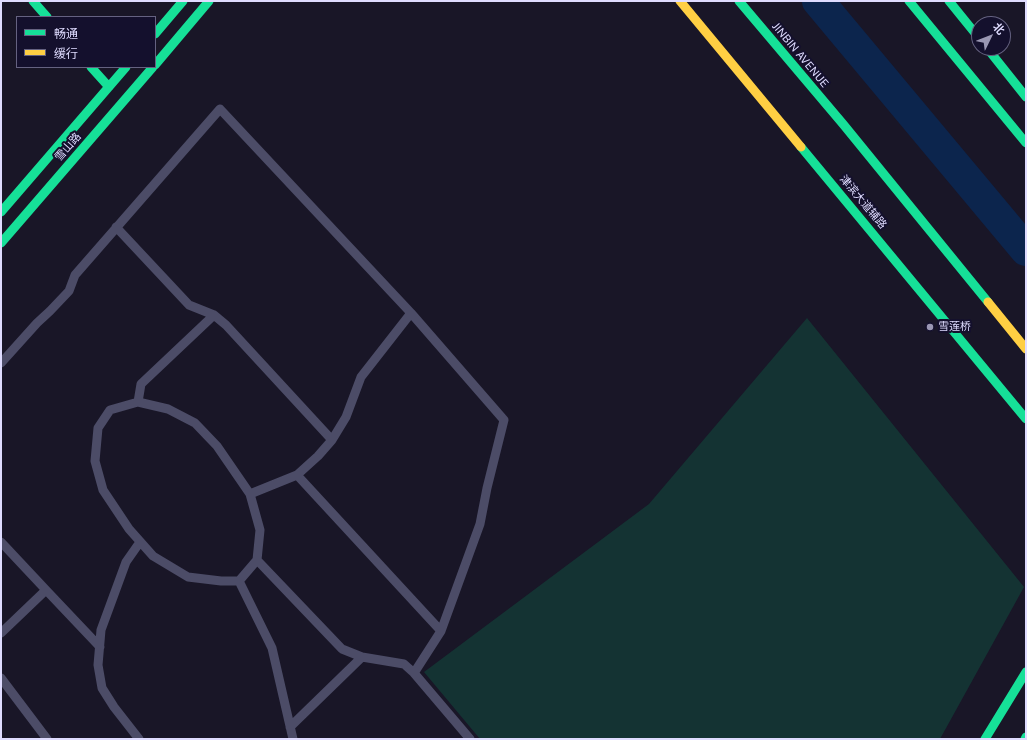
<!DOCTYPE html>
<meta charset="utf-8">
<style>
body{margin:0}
#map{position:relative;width:1027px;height:740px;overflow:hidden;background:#191627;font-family:"Public Sans","Noto Sans SC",sans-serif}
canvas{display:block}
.frame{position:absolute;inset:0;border:2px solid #dfdcff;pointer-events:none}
.legend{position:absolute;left:16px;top:16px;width:140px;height:52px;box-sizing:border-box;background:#14102d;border:1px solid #656281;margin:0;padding:5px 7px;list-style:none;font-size:12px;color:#dfdcff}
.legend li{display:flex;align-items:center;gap:8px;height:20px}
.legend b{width:20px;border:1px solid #656281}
.north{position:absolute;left:971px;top:16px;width:40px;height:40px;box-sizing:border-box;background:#14102d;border:1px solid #656281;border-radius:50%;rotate:47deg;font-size:11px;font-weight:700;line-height:16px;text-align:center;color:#dfdcff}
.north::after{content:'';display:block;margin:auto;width:14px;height:18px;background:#9a97b3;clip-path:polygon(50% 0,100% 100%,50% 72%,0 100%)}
</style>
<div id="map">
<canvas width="1027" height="740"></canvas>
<div class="frame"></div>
<ul class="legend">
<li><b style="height:5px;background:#16e098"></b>畅通</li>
<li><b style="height:5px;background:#ffcf43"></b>缓行</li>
</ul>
<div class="north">北</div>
</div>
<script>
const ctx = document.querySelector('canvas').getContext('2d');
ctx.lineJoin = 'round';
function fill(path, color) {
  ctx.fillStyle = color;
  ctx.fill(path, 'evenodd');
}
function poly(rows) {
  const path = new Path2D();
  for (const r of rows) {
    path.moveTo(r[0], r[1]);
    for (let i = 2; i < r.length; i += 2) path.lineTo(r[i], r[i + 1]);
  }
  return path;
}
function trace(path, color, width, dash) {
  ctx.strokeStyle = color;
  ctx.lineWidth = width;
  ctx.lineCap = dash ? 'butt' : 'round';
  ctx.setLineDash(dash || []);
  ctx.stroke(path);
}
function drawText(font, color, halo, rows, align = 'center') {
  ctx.font = font + ' "Public Sans","Noto Sans SC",sans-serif';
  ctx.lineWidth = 4;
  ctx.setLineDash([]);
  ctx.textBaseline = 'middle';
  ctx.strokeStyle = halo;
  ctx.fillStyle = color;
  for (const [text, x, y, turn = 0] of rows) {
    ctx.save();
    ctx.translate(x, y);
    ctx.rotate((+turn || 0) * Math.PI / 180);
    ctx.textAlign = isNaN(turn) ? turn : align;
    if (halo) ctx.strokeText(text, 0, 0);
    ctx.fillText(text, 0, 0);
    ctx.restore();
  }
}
fill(poly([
 [807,318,1024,587,940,739,480,739,424,672,649,504]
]), '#143333');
trace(poly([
 [818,1,1026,250]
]), '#0c254d', 32);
trace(poly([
 [116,227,189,305,214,315],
 [1,363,37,323,50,311,69,291,75,275,220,109,411,313,504,420,487,488,480,524,441,631,414,673,404,664,362,657,342,649,257,560],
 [138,402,168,409,195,423,217,446,250,494,260,530,257,560,239,581,221,581,188,577,153,556,129,529,103,490,95,461,98,428,110,410,138,402],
 [138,402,141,384,214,315,226,325,332,440],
 [297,475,441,631],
 [250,494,297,475,318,456,332,440,346,417,361,377,411,313],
 [1,542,46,590,1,633],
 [239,581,272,648,293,739],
 [46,590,100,647],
 [414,673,470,739],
 [1,678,47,739],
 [290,727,362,657],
 [139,739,114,707,102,688,98,665,101,630,126,562,140,542]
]), '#4c4c67', 9);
trace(poly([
 [33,1,47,17],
 [739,1,843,124,988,302],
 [909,1,1026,143],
 [949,1,979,38],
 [155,34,183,1],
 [987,48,1026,97],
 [155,65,209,1],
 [91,67,109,87],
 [801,147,1026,419],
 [1,212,126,67],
 [1,243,153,67],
 [985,739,1026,672],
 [1025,739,1026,737]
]), '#16e098', 9);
trace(poly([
 [680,1,801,147],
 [988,302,1026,349]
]), '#ffcf43', 9);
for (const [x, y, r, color] of [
 [930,327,4,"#9a97b3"]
]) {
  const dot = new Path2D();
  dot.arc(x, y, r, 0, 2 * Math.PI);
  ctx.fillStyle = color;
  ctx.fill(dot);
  trace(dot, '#14102d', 1.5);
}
drawText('11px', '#dfdcff', '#14102d', [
 ["JINBIN AVENUE",800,55,50],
 ["雪山路",68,147,-49],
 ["津滨大道辅路",863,202,50]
]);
drawText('11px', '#dfdcff', '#14102d', [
 ["雪莲桥",938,327]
], 'left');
</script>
